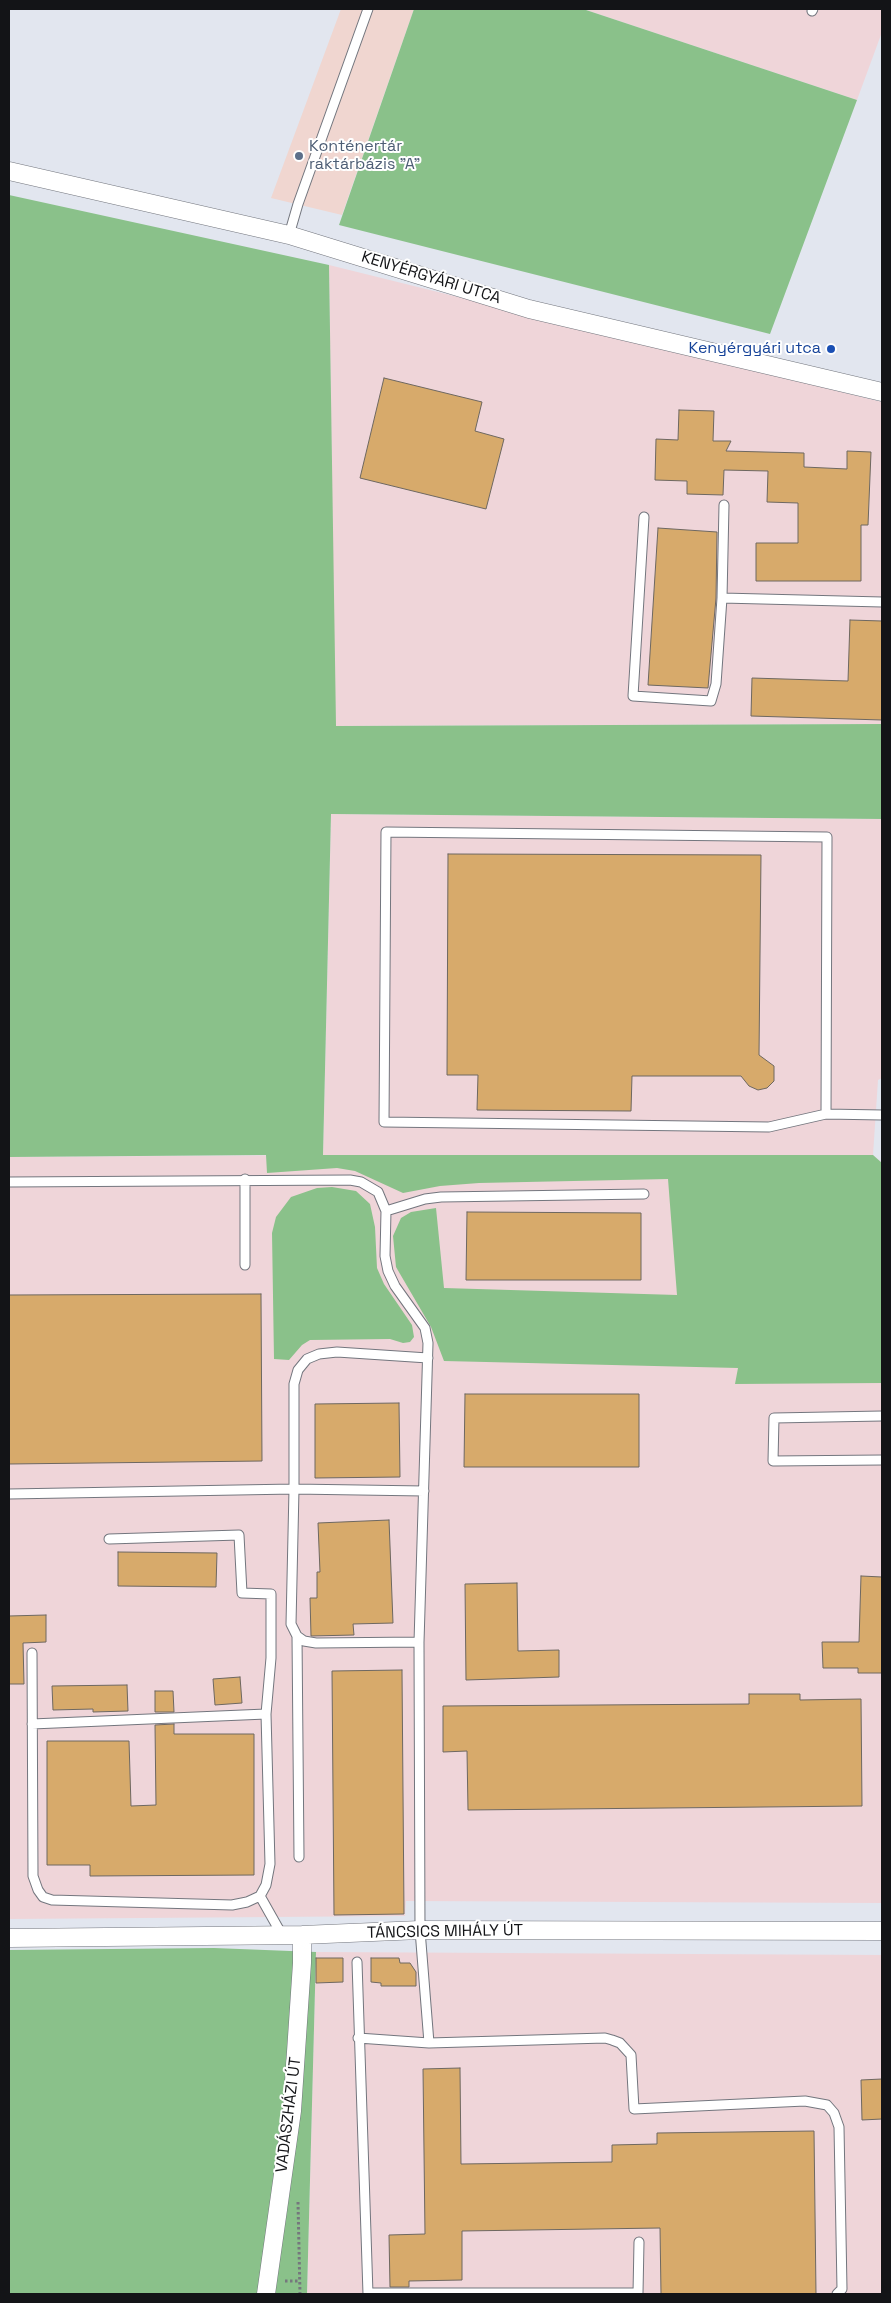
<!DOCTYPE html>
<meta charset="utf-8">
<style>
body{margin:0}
#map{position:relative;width:891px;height:2303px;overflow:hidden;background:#e2e6ef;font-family:"Space Grotesk",sans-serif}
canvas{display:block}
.frame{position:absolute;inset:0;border:10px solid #131417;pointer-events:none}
</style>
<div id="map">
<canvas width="891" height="2303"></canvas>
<div class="frame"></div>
</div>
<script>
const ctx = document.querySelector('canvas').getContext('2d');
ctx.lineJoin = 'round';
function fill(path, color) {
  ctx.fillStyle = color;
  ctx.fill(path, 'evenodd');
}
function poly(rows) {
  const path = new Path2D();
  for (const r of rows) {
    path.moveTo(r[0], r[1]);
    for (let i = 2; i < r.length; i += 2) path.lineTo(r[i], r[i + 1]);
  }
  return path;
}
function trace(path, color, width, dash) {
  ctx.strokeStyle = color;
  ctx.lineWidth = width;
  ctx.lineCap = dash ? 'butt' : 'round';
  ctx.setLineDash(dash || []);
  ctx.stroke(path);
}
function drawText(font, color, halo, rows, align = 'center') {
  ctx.font = font + ' "Space Grotesk",sans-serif';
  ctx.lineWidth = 4;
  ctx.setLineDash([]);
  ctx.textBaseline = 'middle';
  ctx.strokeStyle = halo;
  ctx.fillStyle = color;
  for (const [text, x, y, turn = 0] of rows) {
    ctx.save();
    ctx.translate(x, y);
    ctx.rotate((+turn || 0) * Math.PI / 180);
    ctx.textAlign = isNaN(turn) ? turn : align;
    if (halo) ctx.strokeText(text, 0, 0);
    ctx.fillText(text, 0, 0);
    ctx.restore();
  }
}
fill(poly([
 [341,9,414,9,342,215,271,198]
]), '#f0d6d0');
fill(poly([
 [583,9,882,9,882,32,857,100],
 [329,265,882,402,882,724,335,726],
 [331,814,882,819,882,1078,878,1080,873,1155,882,1163,882,1903,406,1901,405,1916,9,1919,9,1157,323,1155],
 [316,1952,882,1955,882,2294,307,2294]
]), '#efd5d9');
fill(poly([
 [414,9,583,9,857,100,770,334,339,225],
 [9,195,329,265,336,726,882,724,882,819,331,814,323,1155,873,1155,882,1163,882,1383,735,1384,738,1368,444,1361,431,1327,396,1267,393,1236,401,1218,411,1212,436,1208,444,1288,677,1295,668,1179,479,1183,440,1186,403,1193,355,1171,337,1168,267,1173,266,1155,9,1157],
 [332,1187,356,1191,370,1204,375,1227,377,1268,384,1284,412,1325,414,1337,410,1342,403,1343,390,1339,310,1340,302,1345,289,1360,274,1359,272,1233,276,1217,291,1197,317,1188],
 [214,1948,316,1952,307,2294,9,2294,9,1950]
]), '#8ac18a');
const building = poly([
 [384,378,482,402,475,431,504,439,486,509,360,478,384,378],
 [679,410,714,411,713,441,731,441,726,451,804,453,804,467,847,469,847,451,871,452,868,525,861,525,861,581,756,581,756,543,798,543,798,503,767,502,768,471,724,470,723,495,687,494,687,481,655,480,656,439,678,440,679,410],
 [658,528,717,532,716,598,708,688,648,685,658,528],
 [850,620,882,621,882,720,751,716,752,678,848,681,850,620],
 [448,854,761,855,759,1055,774,1066,774,1081,767,1088,758,1090,749,1086,741,1076,632,1076,631,1111,477,1110,478,1075,447,1075,448,854],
 [467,1212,641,1213,641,1280,466,1280,467,1212],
 [261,1294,262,1461,9,1464,9,1295,261,1294],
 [465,1394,639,1394,639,1467,464,1467,465,1394],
 [399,1403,400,1477,315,1478,315,1404,399,1403],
 [389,1520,393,1623,353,1624,354,1635,311,1636,310,1598,317,1598,317,1572,320,1572,318,1523,389,1520],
 [118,1552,217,1553,216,1587,118,1586,118,1552],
 [861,1576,882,1577,882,1673,858,1673,858,1668,823,1668,822,1642,859,1642,861,1576],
 [517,1583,518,1651,559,1650,559,1677,466,1680,465,1584,517,1583],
 [46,1615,46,1642,23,1643,24,1684,9,1684,9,1616,46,1615],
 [402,1670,404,1914,334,1915,332,1671,402,1670],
 [240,1677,242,1703,215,1705,213,1679,240,1677],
 [127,1685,128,1711,93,1712,93,1709,53,1710,52,1686,127,1685],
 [155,1691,173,1691,174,1712,155,1712,155,1691],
 [749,1694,800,1694,800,1700,861,1699,862,1806,468,1810,467,1751,443,1752,443,1706,749,1704,749,1694],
 [174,1724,174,1734,254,1734,254,1875,90,1876,90,1865,47,1865,47,1741,129,1741,131,1806,156,1805,155,1725,174,1724],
 [316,1958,343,1958,343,1982,316,1983,316,1958],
 [371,1958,399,1958,400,1963,410,1963,416,1972,416,1986,381,1986,381,1983,371,1982,371,1958],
 [460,2068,461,2164,612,2162,612,2145,657,2144,657,2133,814,2131,816,2294,661,2294,660,2228,462,2231,462,2280,409,2281,409,2287,390,2287,389,2235,425,2234,423,2069,460,2068],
 [882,2079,882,2119,862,2120,861,2080,882,2079]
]);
fill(building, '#d7aa6b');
trace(building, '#6e6861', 1);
const lane = poly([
 [812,11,813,9],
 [289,235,298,204,368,9],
 [724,505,722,598,882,602],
 [644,517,633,696,711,701,716,684,722,598],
 [826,1114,827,837,386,832,384,1122,769,1127,826,1114,882,1115],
 [245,1179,245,1265],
 [9,1182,350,1180,361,1182,378,1192,386,1211,385,1256,388,1271,395,1286,425,1328,428,1343,419,1642],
 [386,1211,425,1199,441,1197,644,1194],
 [882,1416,774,1418,773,1461,882,1460],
 [424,1491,294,1489,294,1384,298,1370,307,1359,319,1354,337,1352,428,1358],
 [9,1494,294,1489,291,1624,297,1636,304,1641,316,1643,419,1642,420,1930,429,2043,358,2038],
 [109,1539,239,1535,242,1593,271,1594,271,1658,266,1714,270,1864,266,1885,260,1896,282,1935],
 [297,1636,299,1857],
 [32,1653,33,1876,38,1890,43,1897,52,1900,232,1905,247,1902,260,1896],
 [32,1724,266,1714],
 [357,1962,368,2294],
 [429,2043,605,2038,612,2040,620,2043,631,2055,634,2109,805,2101,827,2105,834,2113,839,2127,842,2289,837,2294],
 [368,2293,638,2293,639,2242]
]);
const street = poly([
 [9,171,289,235,529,309,882,392],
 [9,1938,302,1935,420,1930,882,1931],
 [266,2294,292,2111,302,1963,302,1935]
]);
trace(lane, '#73767e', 11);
trace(street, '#73767e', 19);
trace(poly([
 [298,2202,300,2294],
 [285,2281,300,2281]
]), '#75777d', 3, [2.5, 2.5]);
trace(lane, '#fff', 9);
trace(street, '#fff', 18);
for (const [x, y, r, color] of [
 [299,156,5,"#5c6f8a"],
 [831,349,5,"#1a4fb4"]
]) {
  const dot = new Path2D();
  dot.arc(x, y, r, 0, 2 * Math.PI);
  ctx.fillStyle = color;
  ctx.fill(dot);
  trace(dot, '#fff', 2);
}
drawText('16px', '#4e5e75', '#fff', [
 ["Konténertár",309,147],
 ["raktárbázis \"A\"",309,165]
], 'left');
drawText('16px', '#131417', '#fff', [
 ["KENYÉRGYÁRI UTCA",431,278,17],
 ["TÁNCSICS MIHÁLY ÚT",445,1932,-1],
 ["VADÁSZHÁZI ÚT",289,2115,-83]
]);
drawText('16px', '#164399', '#fff', [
 ["Kenyérgyári utca",821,349]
], 'right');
</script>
